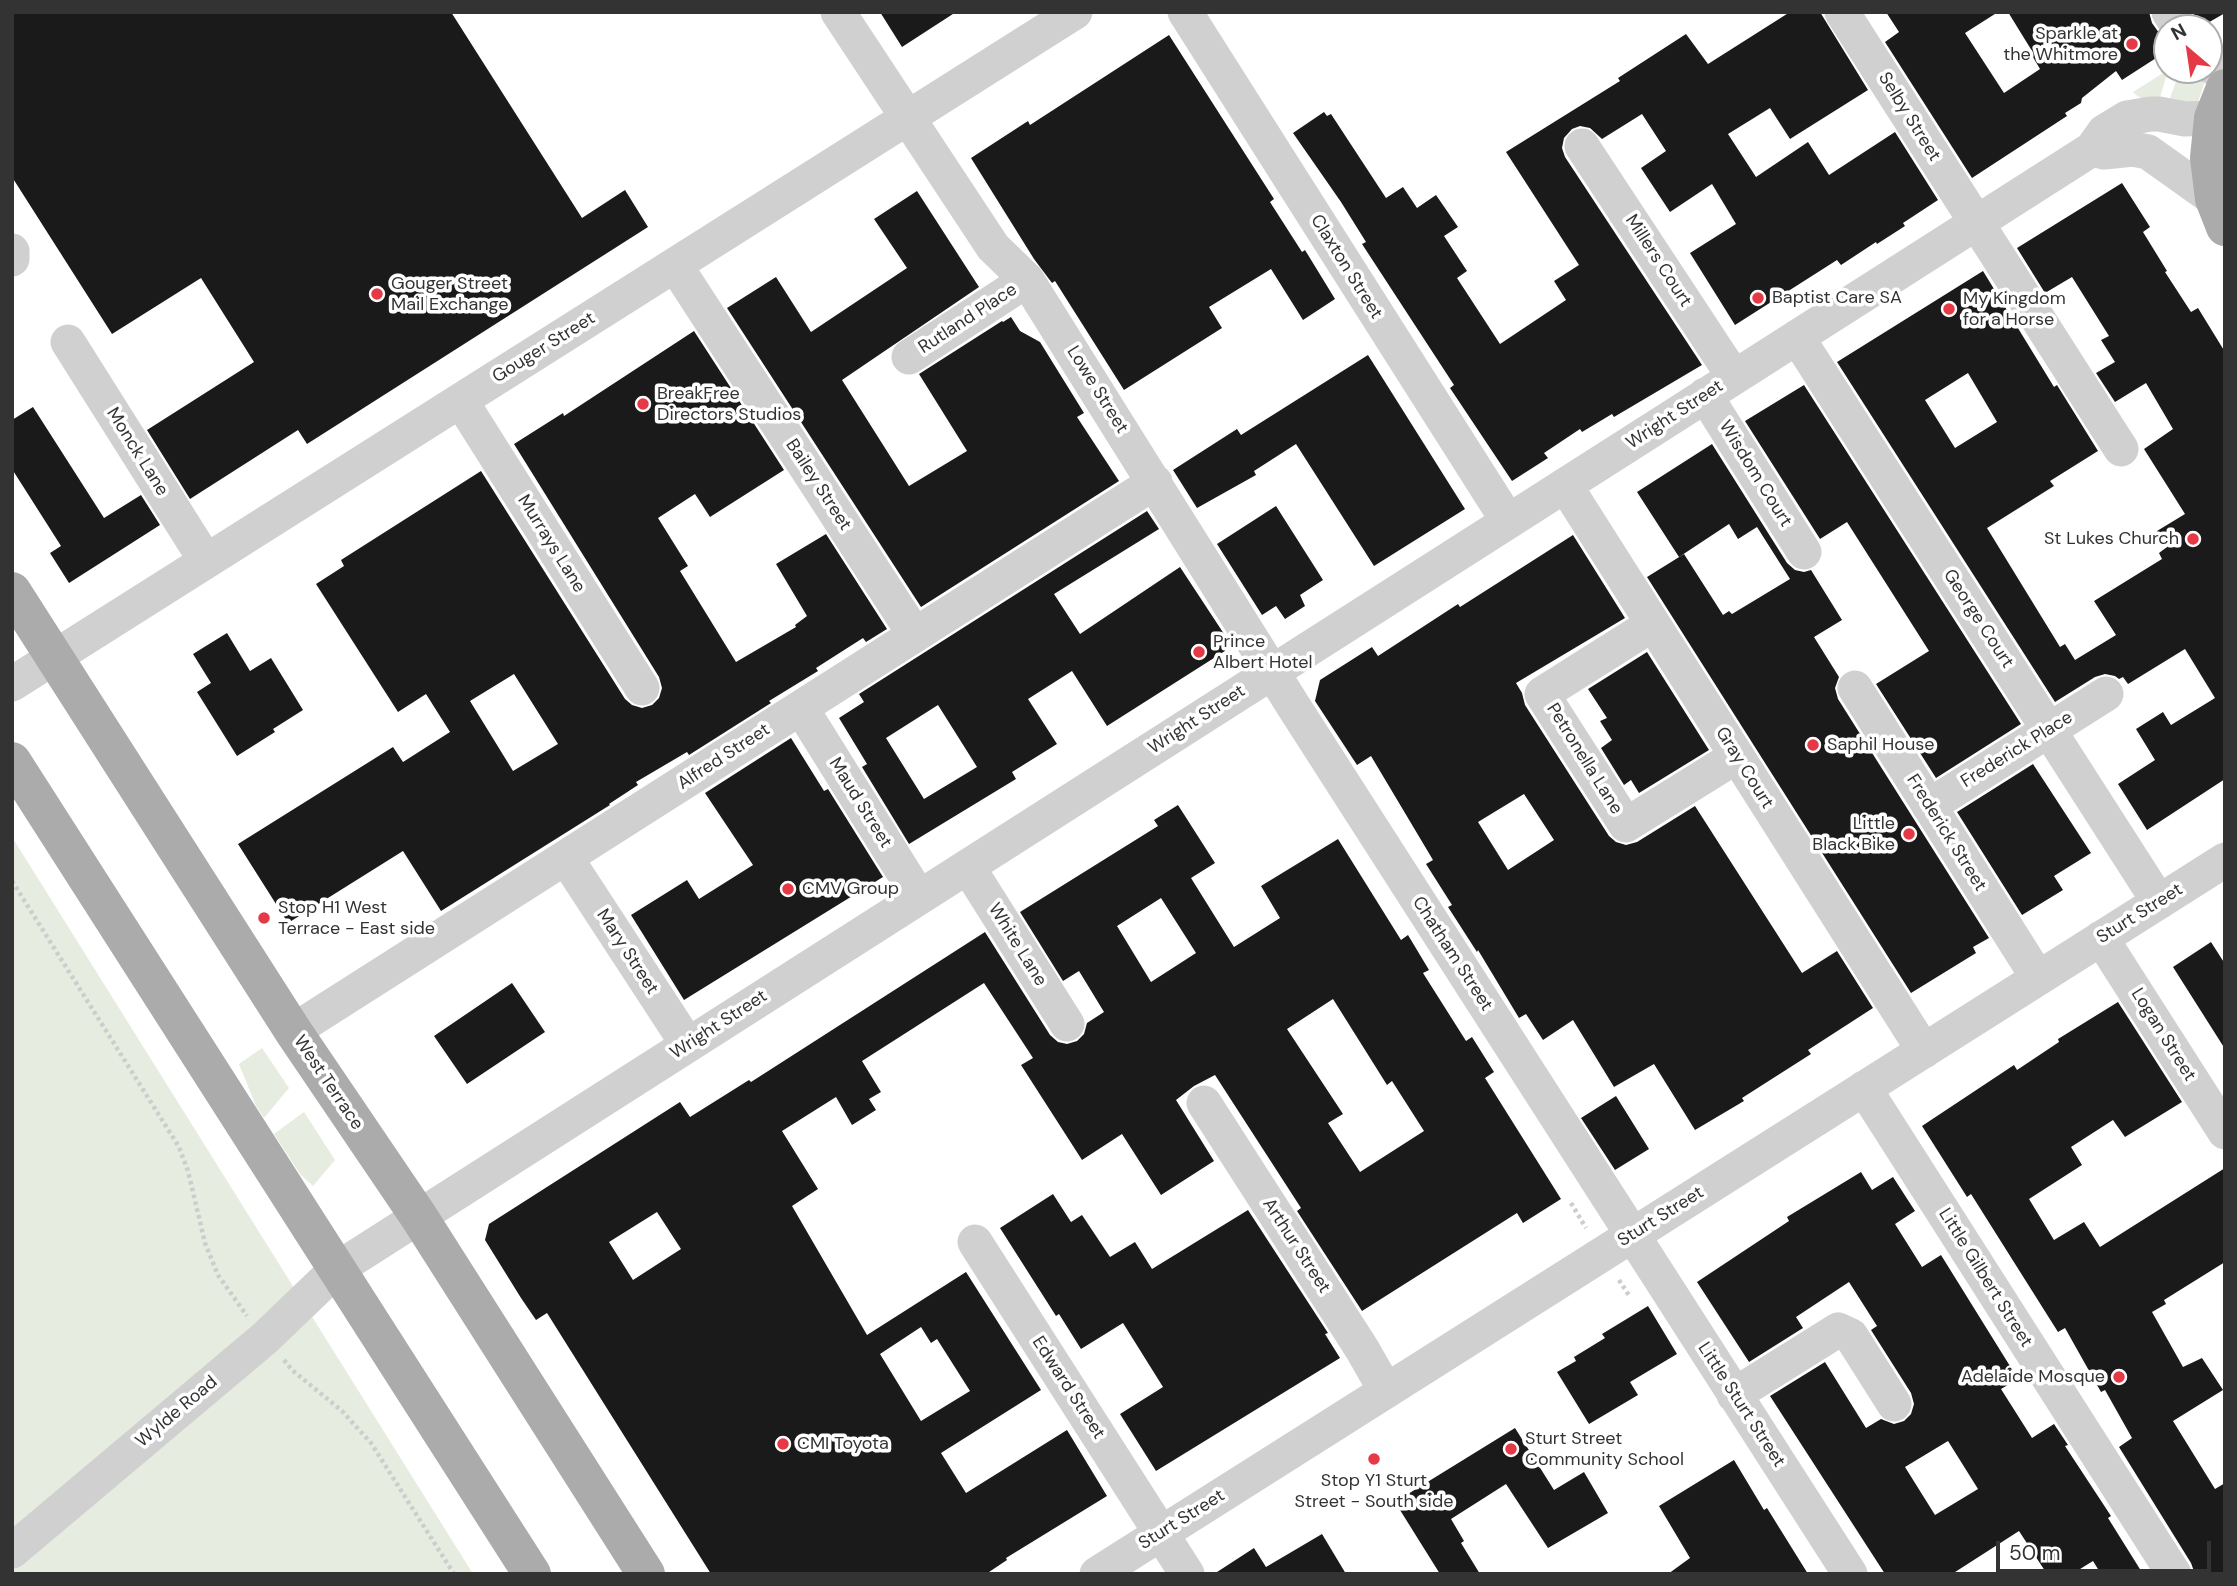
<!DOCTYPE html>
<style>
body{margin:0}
#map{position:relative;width:2237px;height:1586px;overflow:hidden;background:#fff;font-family:"DM Sans",sans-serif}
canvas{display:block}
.frame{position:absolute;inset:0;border:14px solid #333;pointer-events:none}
.north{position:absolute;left:2153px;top:14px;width:70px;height:70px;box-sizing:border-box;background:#fff;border:2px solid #adadad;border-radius:50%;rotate:331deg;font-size:19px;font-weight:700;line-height:28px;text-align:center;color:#333}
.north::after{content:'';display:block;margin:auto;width:24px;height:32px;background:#e63946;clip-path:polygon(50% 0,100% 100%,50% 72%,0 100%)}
.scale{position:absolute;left:1996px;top:1541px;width:215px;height:32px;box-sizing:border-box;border:4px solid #333;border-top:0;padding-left:9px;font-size:21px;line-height:24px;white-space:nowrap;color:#333;-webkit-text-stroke:5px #fff;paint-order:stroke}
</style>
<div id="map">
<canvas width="2237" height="1586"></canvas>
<div class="frame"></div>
<div class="north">N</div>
<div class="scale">50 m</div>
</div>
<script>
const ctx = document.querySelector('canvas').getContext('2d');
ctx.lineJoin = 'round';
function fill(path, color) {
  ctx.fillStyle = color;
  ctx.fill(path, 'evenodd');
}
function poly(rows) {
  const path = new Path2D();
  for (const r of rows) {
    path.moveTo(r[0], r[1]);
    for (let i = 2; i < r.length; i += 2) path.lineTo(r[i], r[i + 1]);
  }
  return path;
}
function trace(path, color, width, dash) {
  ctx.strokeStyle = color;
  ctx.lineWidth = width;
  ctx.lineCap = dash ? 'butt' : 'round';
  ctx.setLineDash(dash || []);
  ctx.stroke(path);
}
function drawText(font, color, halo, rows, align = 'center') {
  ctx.font = font + ' "DM Sans",sans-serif';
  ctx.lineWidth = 7;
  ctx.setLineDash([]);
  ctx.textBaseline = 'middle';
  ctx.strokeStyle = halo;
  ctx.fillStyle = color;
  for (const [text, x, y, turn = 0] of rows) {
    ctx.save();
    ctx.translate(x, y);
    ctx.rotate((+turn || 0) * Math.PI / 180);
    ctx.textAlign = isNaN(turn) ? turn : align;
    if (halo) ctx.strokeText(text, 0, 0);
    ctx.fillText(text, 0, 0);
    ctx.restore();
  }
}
fill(poly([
 [2168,70,2159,101,2143,99,2136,95,2133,92],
 [2180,70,2194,70,2205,81,2198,102,2168,104],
 [12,837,473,1574,12,1574],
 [262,1048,289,1088,264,1118,256,1106,239,1064],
 [304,1112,335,1160,313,1186,300,1174,274,1134]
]), '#e6ecdf');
fill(poly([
 [12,12,451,12,582,218,625,190,648,227,307,444,298,430,190,499,147,430,254,362,201,278,112,334,12,177],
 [880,12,956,12,902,47],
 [1790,12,1820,12,1868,90,1790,139,1770,108,1728,134,1756,177,1808,142,1829,175,1895,132,1938,200,1903,223,1905,226,1877,244,1876,242,1841,265,1837,260,1735,325,1690,253,1736,224,1712,184,1670,212,1641,168,1666,151,1642,114,1602,139,1590,128,1580,126,1572,129,1564,138,1562,148,1565,157,1702,365,1614,417,1612,414,1582,432,1580,429,1544,453,1548,458,1512,481,1450,388,1454,385,1362,244,1366,242,1341,202,1293,133,1324,112,1327,116,1331,114,1386,198,1403,187,1417,208,1436,195,1458,227,1444,236,1467,271,1457,278,1500,344,1566,300,1554,281,1579,265,1506,152,1620,81,1618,78,1686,34,1708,64],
 [1886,12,1998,12,1965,33,2004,93,2040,69,2030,52,2032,51,2008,12,2149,12,2152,23,2167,44,2167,51,2122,80,2116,71,2082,98,2081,103,2065,113,2067,116,1972,178,1885,42,1899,32],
 [2193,12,2225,12,2225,13,2199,28],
 [1169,35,1274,199,1270,202,1302,252,1305,250,1335,299,1303,320,1271,269,1209,307,1222,328,1124,390,1055,281,1052,283,1034,259,971,158,1028,121,1030,125],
 [2122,183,2150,227,2143,232,2167,271,2165,272,2191,312,2198,308,2225,352,2225,779,2147,830,2118,784,2155,760,2136,729,2163,712,2171,725,2215,698,2185,649,2128,684,2123,677,2119,679,2115,676,2105,674,2095,677,2055,702,1837,362,1983,271,2054,387,2057,385,2098,451,2050,481,2054,486,1987,528,2060,647,2065,644,2075,660,2116,635,2094,601,2162,559,2159,553,2167,547,2157,531,2185,514,2144,449,2173,429,2146,383,2115,402,2096,373,2115,362,2101,340,2109,336,2072,277,2045,293,2017,248],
 [1968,373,1997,422,1955,448,1925,400],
 [917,191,979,287,842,380,909,486,967,451,919,374,1002,321,1003,322,1011,317,1020,331,1040,342,1084,413,1077,417,1119,481,921,607,727,308,776,277,811,332,907,268,874,219],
 [694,331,784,470,710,517,695,494,658,518,688,566,680,571,736,662,796,627,795,625,807,616,776,564,826,534,887,629,866,642,863,638,816,668,818,671,769,701,771,703,689,755,687,752,636,782,638,785,609,804,610,805,441,911,403,851,288,923,238,844,393,747,403,762,450,732,426,694,398,712,316,584,344,566,341,560,481,471,625,699,632,705,642,708,652,705,659,698,662,688,659,677,514,444,563,413,564,416],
 [514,674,558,744,513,771,470,701],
 [1368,355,1465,509,1374,566,1296,444,1254,471,1256,475,1197,508,1173,470,1237,429,1241,435],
 [1804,385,2021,724,1936,778,1876,684,1929,651,1847,522,1820,539,1745,421],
 [33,407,104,518,141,495,160,525,69,583,50,553,61,546,12,469,12,420],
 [1712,444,1787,563,1795,570,1804,572,1811,570,1842,620,1814,637,1839,677,1835,688,1838,699,1989,938,1973,947,1976,953,1911,993,1647,577,1684,554,1723,615,1729,611,1732,614,1790,579,1757,527,1738,539,1729,524,1679,557,1637,492],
 [1276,506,1323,580,1300,595,1305,606,1285,619,1276,606,1262,615,1217,544],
 [1147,511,1159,529,1054,594,1080,634,1180,567,1228,640,1225,651,1107,726,1072,671,1028,699,1057,744,1012,772,1016,779,909,844,862,767,867,764,839,718,864,702,859,694],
 [938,705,977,767,924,799,886,738],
 [1573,535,1625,618,1516,683,1522,693,1525,705,1609,836,1616,842,1626,845,1637,842,1695,806,1802,973,1837,951,1873,1008,1808,1050,1811,1054,1742,1098,1744,1101,1695,1130,1654,1064,1614,1087,1573,1020,1543,1040,1526,1014,1519,1018,1478,950,1477,952,1448,907,1452,905,1426,864,1433,860,1371,756,1357,765,1315,701,1320,680,1372,647,1378,656,1458,604,1460,607],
 [1524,794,1554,840,1508,870,1478,822],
 [227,633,250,671,271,658,303,710,273,729,275,732,237,756,197,692,211,683,193,654],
 [1647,652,1709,750,1639,793,1631,780,1624,785,1601,748,1612,740,1600,721,1607,718,1588,689],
 [791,738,824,791,828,789,883,877,684,1000,631,915,687,880,699,899,753,865,705,793],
 [2033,764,2091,853,2054,876,2063,890,2022,915,1957,812],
 [1178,805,1215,863,1191,878,1234,947,1280,918,1261,886,1338,839,1401,940,1408,935,1429,970,1423,973,1466,1041,1472,1037,1494,1072,1485,1078,1561,1199,1523,1223,1517,1213,1362,1311,1297,1211,1301,1208,1215,1075,1194,1086,1176,1100,1214,1161,1161,1195,1122,1134,1082,1160,1021,1065,1033,1058,984,983,862,1061,881,1092,869,1099,876,1110,852,1125,836,1097,782,1131,818,1189,792,1206,867,1335,966,1272,1041,1390,941,1453,966,1493,1067,1430,1107,1496,1006,1558,1007,1560,986,1574,711,1574,547,1313,536,1320,521,1298,485,1240,489,1224,680,1102,690,1117,749,1080,751,1082,985,932,1050,1035,1058,1042,1067,1044,1077,1041,1084,1034,1087,1023,1104,1012,1079,971,1063,981,1020,912,1158,826,1154,820],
 [1161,898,1196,953,1151,982,1117,926],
 [1333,999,1387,1085,1392,1081,1424,1131,1360,1172,1328,1123,1343,1114,1287,1029],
 [657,1212,681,1249,633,1280,609,1242],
 [921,1327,931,1343,937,1339,970,1391,921,1421,880,1354],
 [2211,942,2225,964,2225,1049,2173,967],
 [512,983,545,1032,467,1084,434,1036],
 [2118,1002,2182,1102,2125,1137,2113,1120,2071,1147,2082,1165,2029,1199,2054,1240,2084,1222,2100,1247,2225,1168,2225,1262,2164,1300,2166,1304,2152,1312,2183,1367,2202,1358,2223,1390,2173,1421,2215,1489,2225,1483,2225,1574,2195,1574,2191,1563,2119,1447,2132,1438,2105,1390,2101,1392,2065,1328,2058,1332,1971,1194,1967,1197,1922,1126,2014,1065,2017,1070,2059,1042,2058,1039],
 [1616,1096,1649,1149,1615,1170,1581,1118],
 [1861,1172,1872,1190,1893,1177,1915,1211,1895,1224,1922,1267,1941,1255,2018,1379,2001,1389,2032,1438,2054,1424,2068,1445,2065,1446,2111,1516,2108,1518,2143,1574,2101,1574,2093,1561,2072,1574,2047,1574,2019,1531,1952,1574,1885,1574,1770,1396,1825,1362,1866,1428,1881,1419,1894,1424,1904,1421,1911,1414,1914,1404,1911,1393,1871,1330,1877,1326,1849,1282,1796,1317,1803,1328,1749,1362,1697,1282,1789,1221,1787,1217],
 [1948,1441,1978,1489,1935,1515,1905,1467],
 [1053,1194,1071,1222,1082,1215,1110,1257,1135,1242,1152,1269,1248,1210,1328,1333,1325,1334,1340,1358,1156,1471,1120,1414,1163,1387,1123,1323,1081,1349,1059,1314,1056,1316,1000,1228],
 [1648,1306,1677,1354,1630,1382,1638,1395,1589,1424,1557,1372,1576,1361,1574,1357,1605,1338,1602,1334],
 [1515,1428,1554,1490,1584,1472,1608,1513,1548,1548,1506,1484,1451,1519,1464,1541,1461,1543,1480,1574,1440,1574,1395,1502],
 [1734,1460,1764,1510,1767,1508,1808,1574,1668,1574,1690,1558,1659,1506],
 [1322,1534,1346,1574,1214,1574,1254,1548,1266,1567]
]), '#1a1a1a');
trace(poly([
 [12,881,179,1147,188,1171,205,1243,218,1275,247,1316],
 [1571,1203,1586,1228],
 [1619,1280,1630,1297],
 [284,1360,292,1370,342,1411,371,1443,454,1574]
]), '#cdcdcd', 4.5, [3.5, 3.5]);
trace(poly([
 [838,12,993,247,1027,280,1294,707,1850,1574],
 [1185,12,1508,521],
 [1842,12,2121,449],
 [2169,12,2179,28],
 [2209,65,2225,75],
 [1582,146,1734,377],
 [2092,149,2104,152,2133,149,2148,152,2214,199],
 [12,251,12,259],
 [675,265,915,635],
 [1797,337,2159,902],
 [68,342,206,561],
 [909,357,1027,280],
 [1705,395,1804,552],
 [461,401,642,688],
 [1565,485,1924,1051],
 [1653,624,1542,694,1626,825,1737,756],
 [12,684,1075,12],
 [1855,688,2038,978],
 [801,708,919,897],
 [1929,806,2106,694],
 [566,858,688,1045],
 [968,867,1067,1024],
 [2101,938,2225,1132],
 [293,1031,1155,482],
 [1864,1088,2174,1574],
 [1204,1103,1362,1349,1386,1391],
 [975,1242,1187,1574],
 [1734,1395,1838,1330,1851,1336,1894,1404],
 [12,1551,265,1338,337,1269,2092,149,2104,132,2127,118,2151,114,2159,114,2185,119,2213,118],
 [1097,1574,2225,860]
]), '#d0d0d0', 35);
trace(poly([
 [2225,88,2213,118,2209,158,2214,199,2225,227],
 [12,591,293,1031,419,1217,646,1574],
 [12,761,532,1574]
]), '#ababab', 38);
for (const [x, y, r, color] of [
 [2132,44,7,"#e63946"],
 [377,294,7,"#e63946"],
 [1758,298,7,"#e63946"],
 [1949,309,7,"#e63946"],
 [643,404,7,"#e63946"],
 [2193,539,7,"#e63946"],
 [1199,652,7,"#e63946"],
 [1813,745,7,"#e63946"],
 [1909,834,7,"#e63946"],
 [788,889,7,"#e63946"],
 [264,918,7,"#e63946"],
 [2119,1377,7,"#e63946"],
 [783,1444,7,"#e63946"],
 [1511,1449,7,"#e63946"],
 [1374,1459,7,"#e63946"]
]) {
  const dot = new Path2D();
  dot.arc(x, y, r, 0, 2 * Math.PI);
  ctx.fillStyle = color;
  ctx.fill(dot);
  trace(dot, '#fff', 2.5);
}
drawText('18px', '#333', '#fff', [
 ["Sparkle at",2118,34,"right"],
 ["the Whitmore",2118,55,"right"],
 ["Gouger Street",391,284],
 ["Mail Exchange",391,305],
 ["Baptist Care SA",1772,298],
 ["My Kingdom",1963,299],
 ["for a Horse",1963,320],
 ["BreakFree",657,394],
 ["Directors Studios",657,415],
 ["St Lukes Church",2179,539,"right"],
 ["Prince",1213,642],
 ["Albert Hotel",1213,663],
 ["Saphil House",1827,745],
 ["Little",1895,824,"right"],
 ["Black Bike",1895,845,"right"],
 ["CMV Group",802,889],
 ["Stop H1 West",278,908],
 ["Terrace - East side",278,929],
 ["Adelaide Mosque",2105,1377,"right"],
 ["Sturt Street",1525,1439],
 ["Community School",1525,1460],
 ["CMI Toyota",797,1444],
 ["Stop Y1 Sturt",1374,1481,"center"],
 ["Street - South side",1374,1502,"center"]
], 'left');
drawText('18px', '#333', '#fff', [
 ["Selby Street",1909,117,58],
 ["Millers Court",1658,261,57],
 ["Claxton Street",1346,267,58],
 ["Rutland Place",968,319,-33],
 ["Gouger Street",544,348,-32],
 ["Lowe Street",1097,390,58],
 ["Wright Street",1675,415,-33],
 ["Monck Lane",137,452,58],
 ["Wisdom Court",1755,474,58],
 ["Bailey Street",818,485,57],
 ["Murrays Lane",551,544,58],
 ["George Court",1978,619,57],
 ["Wright Street",1197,720,-33],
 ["Frederick Place",2017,750,-32],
 ["Alfred Street",724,757,-33],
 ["Petronella Lane",1584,759,58],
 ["Gray Court",1744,768,58],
 ["Maud Street",860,803,58],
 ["Frederick Street",1946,833,58],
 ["Sturt Street",2140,914,-32],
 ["White Lane",1017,945,58],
 ["Mary Street",627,952,57],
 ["Chatham Street",1452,954,57],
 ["Wright Street",719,1025,-33],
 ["Logan Street",2163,1035,58],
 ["West Terrace",328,1083,56],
 ["Sturt Street",1661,1217,-32],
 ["Arthur Street",1296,1246,57],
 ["Little Gilbert Street",1985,1278,58],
 ["Edward Street",1068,1388,57],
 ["Little Sturt Street",1741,1405,57],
 ["Wylde Road",177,1412,-40],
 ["Sturt Street",1182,1520,-32]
]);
</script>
